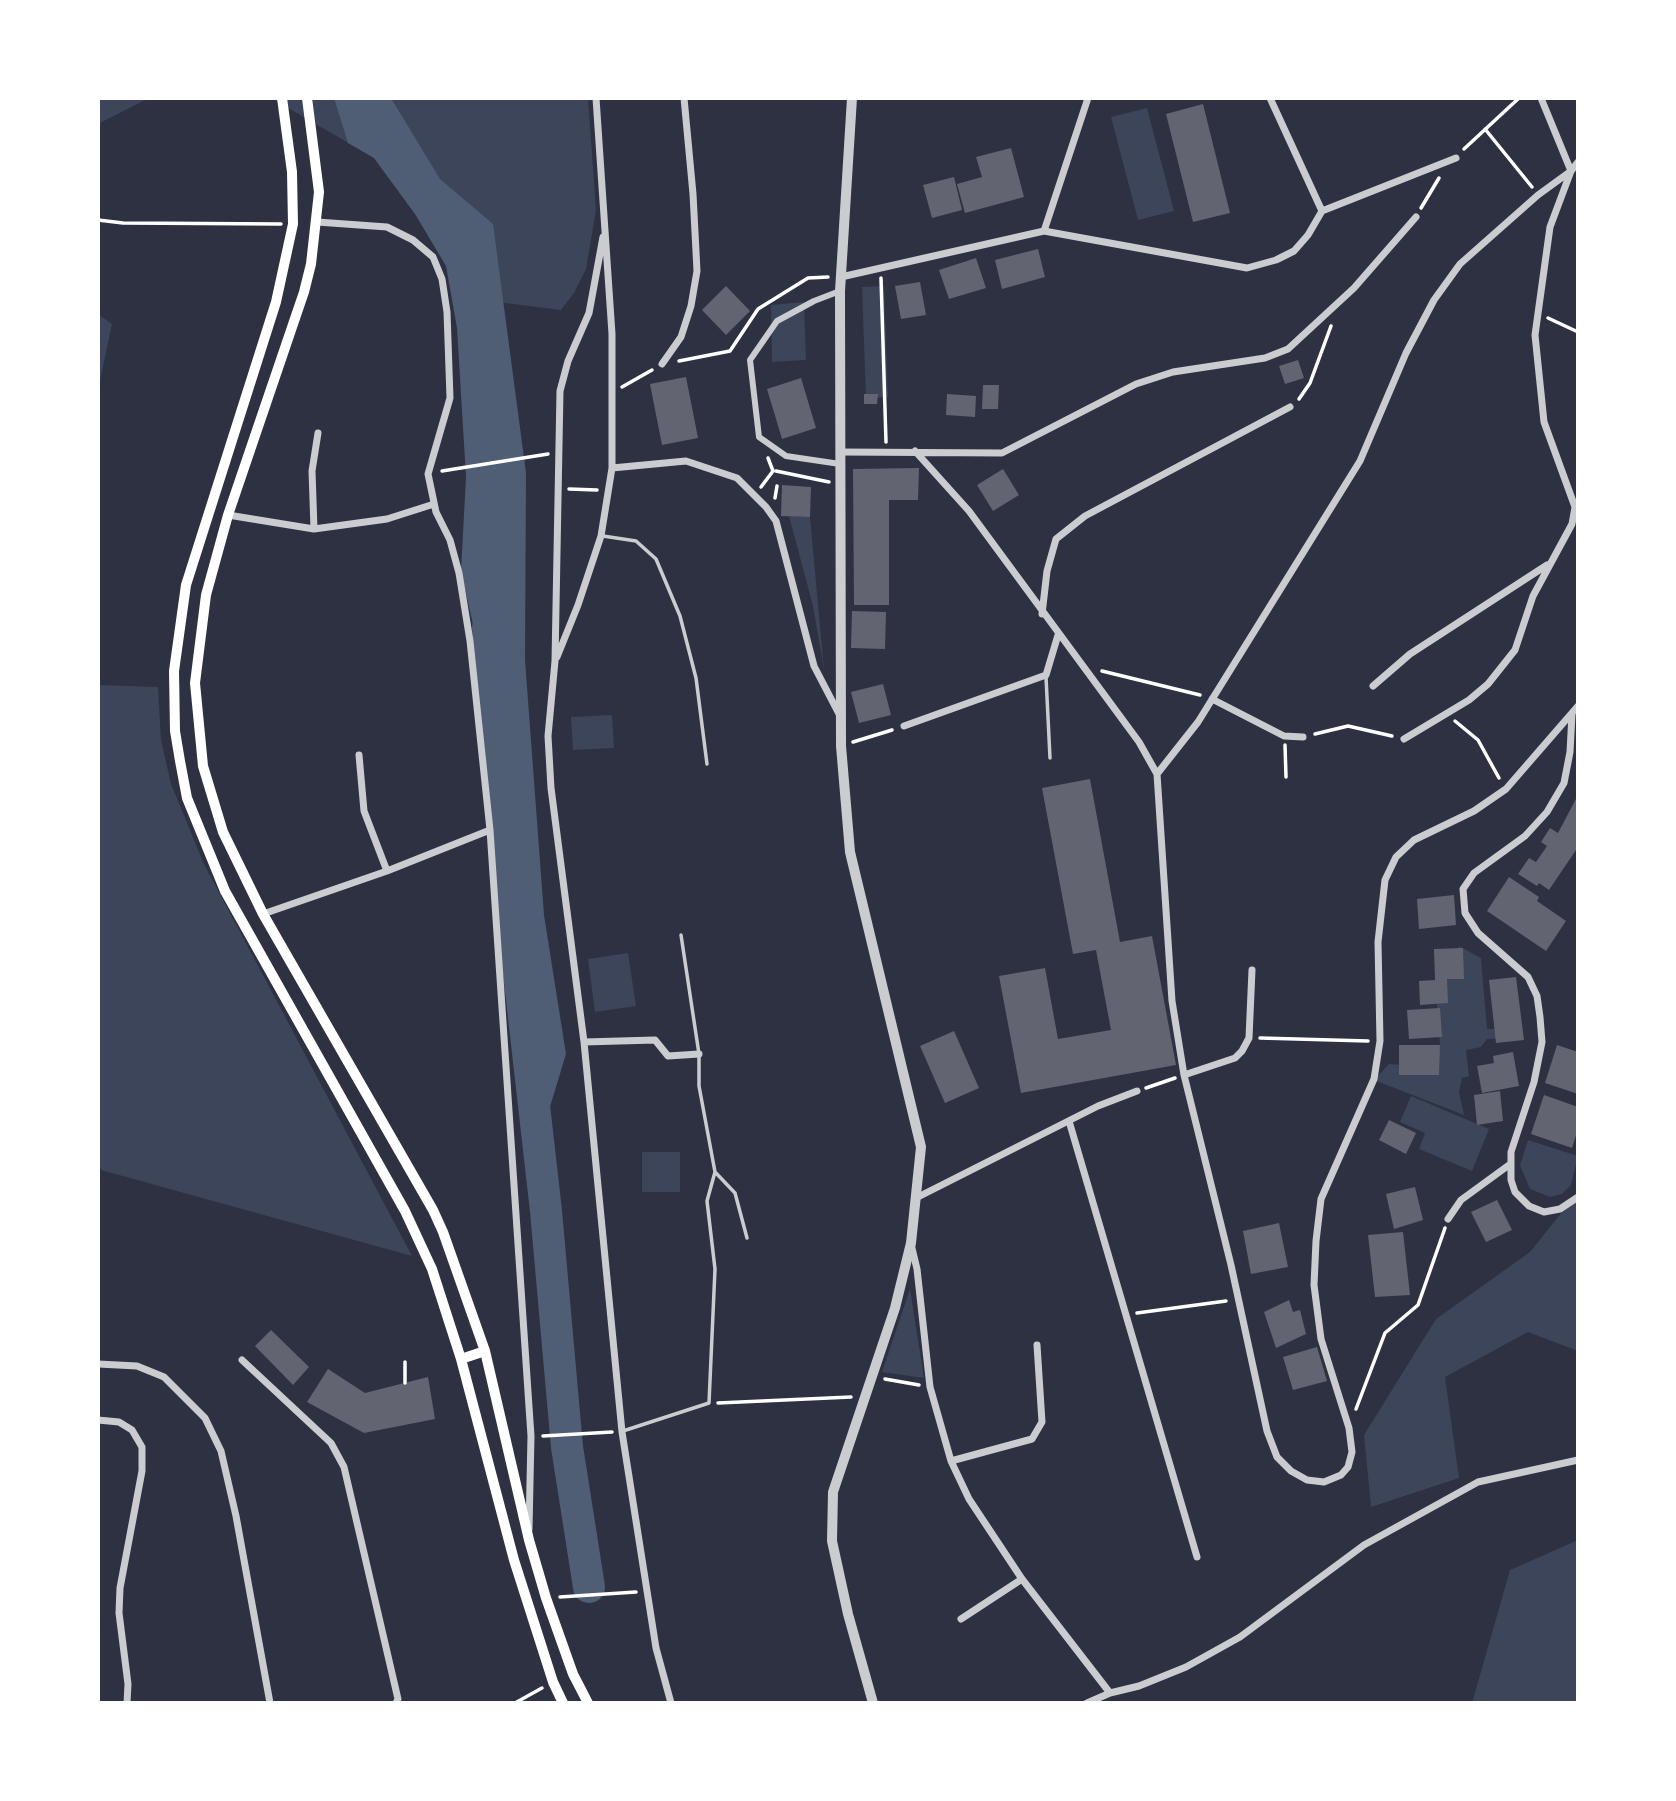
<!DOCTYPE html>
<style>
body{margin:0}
#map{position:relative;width:1676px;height:1801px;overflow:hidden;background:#2d3142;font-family:Roboto,sans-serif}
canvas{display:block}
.frame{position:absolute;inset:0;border:100px solid #fff;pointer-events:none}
</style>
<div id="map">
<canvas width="1676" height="1801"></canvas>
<div class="frame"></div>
</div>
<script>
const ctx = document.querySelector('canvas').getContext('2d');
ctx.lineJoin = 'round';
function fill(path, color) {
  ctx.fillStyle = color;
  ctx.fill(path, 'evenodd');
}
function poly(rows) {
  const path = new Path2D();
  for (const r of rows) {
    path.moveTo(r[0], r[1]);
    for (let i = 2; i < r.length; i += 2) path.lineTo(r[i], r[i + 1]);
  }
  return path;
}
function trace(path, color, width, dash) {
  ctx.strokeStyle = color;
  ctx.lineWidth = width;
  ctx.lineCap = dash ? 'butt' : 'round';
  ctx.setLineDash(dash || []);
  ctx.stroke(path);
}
fill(poly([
 [98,98,149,98,98,124],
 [271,98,588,98,596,210,586,269,574,293,561,310,505,303,415,214,374,158],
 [1147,108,1174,211,1138,220,1111,117],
 [884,286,888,397,866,398,862,287],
 [804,302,806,360,772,362,771,305],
 [98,314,112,324,98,390],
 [789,516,810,517,824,670,813,606],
 [98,685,158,687,161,740,171,784,204,864,412,1256,101,1170,98,1166],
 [612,715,614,748,573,750,571,717],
 [1459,946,1481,958,1487,1029,1507,1029,1509,1038,1487,1039,1481,1047,1466,1050,1469,1076,1462,1078,1459,1092,1464,1115,1374,1080,1389,1064,1437,1067,1440,1045,1436,992,1442,969,1458,963],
 [628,953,636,1006,595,1012,588,959],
 [1411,1096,1489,1129,1472,1171,1419,1149,1425,1133,1400,1122],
 [1528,1140,1578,1156,1571,1185,1562,1194,1550,1197,1530,1189,1520,1165],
 [642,1152,680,1152,680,1192,642,1192],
 [1578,1192,1578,1351,1528,1332,1445,1377,1459,1478,1371,1507,1364,1435,1436,1319,1530,1252],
 [910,1289,924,1378,882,1372],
 [1578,1540,1578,1703,1472,1703,1510,1570]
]), '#3c4559');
fill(poly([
 [334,98,391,98,440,179,493,224,526,473,525,660,544,915,566,1054,549,1110,529,1022,503,692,479,651,461,571,466,477,457,328,446,266,415,214,374,158,348,143]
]), '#4f5d75');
trace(poly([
 [488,628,505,850,546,1211,567,1447,589,1587]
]), '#4f5d75', 32);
fill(poly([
 [1203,104,1230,213,1193,222,1166,114],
 [1011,148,1024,197,965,213,957,184,982,177,976,157],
 [954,177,962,210,932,218,923,185],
 [1038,249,1045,277,1002,289,995,260],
 [976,258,986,288,949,299,939,270],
 [920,282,926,315,901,319,895,286],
 [726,286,750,311,726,335,702,310],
 [1298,360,1304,378,1285,384,1279,366],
 [686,377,698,438,662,445,650,384],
 [801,378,816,428,782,439,767,389],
 [983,385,999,385,998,409,982,409],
 [864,394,878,394,877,404,864,404],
 [947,394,976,396,975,417,946,415],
 [919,468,918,500,889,500,889,605,854,605,853,469],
 [1003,469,1019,495,993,511,977,485],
 [782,485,811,487,810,517,781,516],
 [852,611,886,612,885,649,851,648],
 [883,684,891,715,859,723,851,692],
 [1090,779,1120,942,1152,936,1176,1065,1021,1093,999,976,1045,968,1058,1039,1111,1030,1096,950,1073,954,1042,788],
 [1578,795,1578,847,1549,890,1539,883,1537,886,1518,874,1529,858,1536,862,1547,846,1541,842,1550,828,1558,833],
 [1509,877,1539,897,1537,901,1566,921,1546,951,1487,911],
 [1454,895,1456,925,1419,929,1417,899],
 [1463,948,1464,979,1447,979,1448,1003,1420,1005,1419,981,1435,980,1434,949],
 [1516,977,1524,1040,1496,1043,1489,980],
 [1440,1008,1442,1037,1409,1039,1407,1010],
 [954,1031,979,1088,945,1103,920,1046],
 [1399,1045,1440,1045,1439,1075,1399,1075],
 [1557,1045,1578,1052,1578,1094,1545,1083],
 [1513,1052,1519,1086,1482,1093,1477,1066,1494,1063,1493,1056],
 [1500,1091,1503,1121,1477,1125,1474,1095],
 [1544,1095,1578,1107,1578,1129,1572,1148,1531,1134],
 [1389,1120,1416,1133,1406,1154,1379,1140],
 [1415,1187,1423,1220,1394,1229,1386,1194],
 [1497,1200,1512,1230,1486,1242,1471,1212],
 [1279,1223,1288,1267,1251,1274,1243,1231],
 [1403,1232,1410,1295,1375,1297,1368,1235],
 [1289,1300,1293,1312,1300,1310,1306,1334,1276,1348,1264,1312],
 [271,1330,309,1367,293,1385,255,1346],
 [1317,1347,1327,1381,1293,1390,1283,1357],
 [328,1369,365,1393,428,1377,435,1419,364,1433,307,1402]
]), '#626471');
trace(poly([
 [1485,129,1532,187],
 [1464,149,1519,98],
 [1421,208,1439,178],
 [98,220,123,223,281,224],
 [881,278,886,442],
 [1548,318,1578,332],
 [679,361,730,351,758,309,808,278,828,277],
 [622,387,652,370],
 [1299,399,1310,383,1331,326],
 [442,471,548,454],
 [776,471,829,482],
 [761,487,773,471,768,458],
 [569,489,597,490],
 [775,498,777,486],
 [1102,671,1200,695],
 [1455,721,1478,740,1499,778],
 [1315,734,1348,726,1392,736],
 [853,742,892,730],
 [1285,745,1286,777],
 [1260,1038,1368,1041],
 [1146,1088,1175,1078],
 [1137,1313,1226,1301],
 [885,1379,919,1385],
 [405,1383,405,1362],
 [718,1403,851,1397],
 [1356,1409,1385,1333,1418,1305,1445,1228],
 [543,1436,612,1432],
 [560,1597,636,1592],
 [515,1703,542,1688]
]), '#fff', 3.5);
trace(poly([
 [603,536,636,541,656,559,680,616,696,678,707,764],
 [1046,677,1050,758],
 [681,935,699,1054,699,1086,715,1172,735,1193,747,1238],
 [623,1431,709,1403,715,1269,707,1201,715,1172]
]), '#caccd0', 3.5);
trace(poly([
 [840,291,814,301,777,321,750,360,759,437,786,456,840,464]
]), '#caccd0', 6);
trace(poly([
 [1270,98,1322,211],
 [1541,98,1571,171],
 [317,222,387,227,413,240,433,257,442,279,447,312,450,398,428,474,436,512,450,540,459,573,470,641,490,830,531,1436,529,1529],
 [1044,231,1088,98],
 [603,237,589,313,568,361,560,391,555,661,548,736,551,788,584,1042,622,1432,656,1648,671,1703],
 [841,277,1044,231,1247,268,1276,260,1294,251,1308,235,1322,211,1456,158],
 [662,364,681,337,691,306,697,271,693,194,684,98],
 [915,451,969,511,1139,742,1157,774,1172,1001,1184,1075,1231,1265,1267,1431,1277,1457,1291,1471,1307,1480,1324,1482,1341,1475,1348,1467,1352,1452,1349,1428,1321,1339,1314,1285,1316,1241,1321,1199,1374,1079,1380,1041,1378,942,1385,880,1396,857,1414,840,1474,811,1506,789,1578,706],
 [840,452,1002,453,1136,384,1173,372,1265,358,1288,349,1354,288,1416,217],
 [612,468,686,461,737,478,766,507,776,521,814,666,839,714],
 [228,515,314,529,387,519,434,504],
 [314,529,312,471,318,433],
 [1042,614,1047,571,1056,539,1085,516,1290,407],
 [557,657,578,605,601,536,612,468,612,334,596,98],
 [1373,686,1410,654,1547,565],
 [1212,699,1284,736,1303,737],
 [1572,714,1570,752,1564,783,1547,812,1525,836,1474,873,1463,889,1465,913,1478,933,1528,977,1537,996,1540,1017,1542,1042,1534,1082,1511,1152,1511,1180,1515,1192,1529,1206,1544,1212,1560,1209,1578,1197],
 [904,726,1046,675,1058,635],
 [1404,739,1469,700,1488,684,1515,650,1533,596,1572,524,1575,507,1544,422,1535,335,1550,227,1571,171,1578,162],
 [359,755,364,811,387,871],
 [1157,774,1198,722,1360,461,1406,353,1434,300,1460,264,1538,195,1571,171],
 [263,914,387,871,490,830],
 [584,1042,655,1040,668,1056,699,1054],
 [1184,1075,1235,1058,1242,1051,1249,1038,1252,970],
 [1069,1121,1197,1557],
 [916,1198,1098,1106,1137,1091],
 [1448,1219,1461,1200,1509,1165],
 [911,1244,917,1269,930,1387,951,1461,969,1499,1022,1579,1110,1693,1139,1686,1186,1667,1240,1637,1364,1545,1478,1482,1578,1460],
 [242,1360,331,1443,344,1467,398,1699,396,1703],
 [98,1364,137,1366,164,1377,205,1418,221,1451,236,1516,270,1703],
 [98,1420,119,1422,132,1430,142,1447,142,1471,120,1588,119,1613,128,1684,127,1703],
 [951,1461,1032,1439,1042,1422,1037,1345],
 [961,1619,1022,1579],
 [1087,1703,1110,1693]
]), '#caccd0', 7);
trace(poly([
 [852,98,840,291,841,746,850,852,921,1147,911,1243,895,1308,833,1492,832,1541,848,1614,873,1703]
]), '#caccd0', 10);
trace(poly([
 [282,98,292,172,293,224,276,302,186,585,174,671,175,731,180,761,187,798,225,891,405,1211,432,1269,461,1359,514,1560,553,1682,563,1703],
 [307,98,319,192,311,264,304,292,228,515,206,595,195,683,203,766,223,832,263,914,433,1210,443,1232,485,1351,529,1540,546,1598,573,1674,588,1703],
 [461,1359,485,1351]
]), '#fff', 10);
</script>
